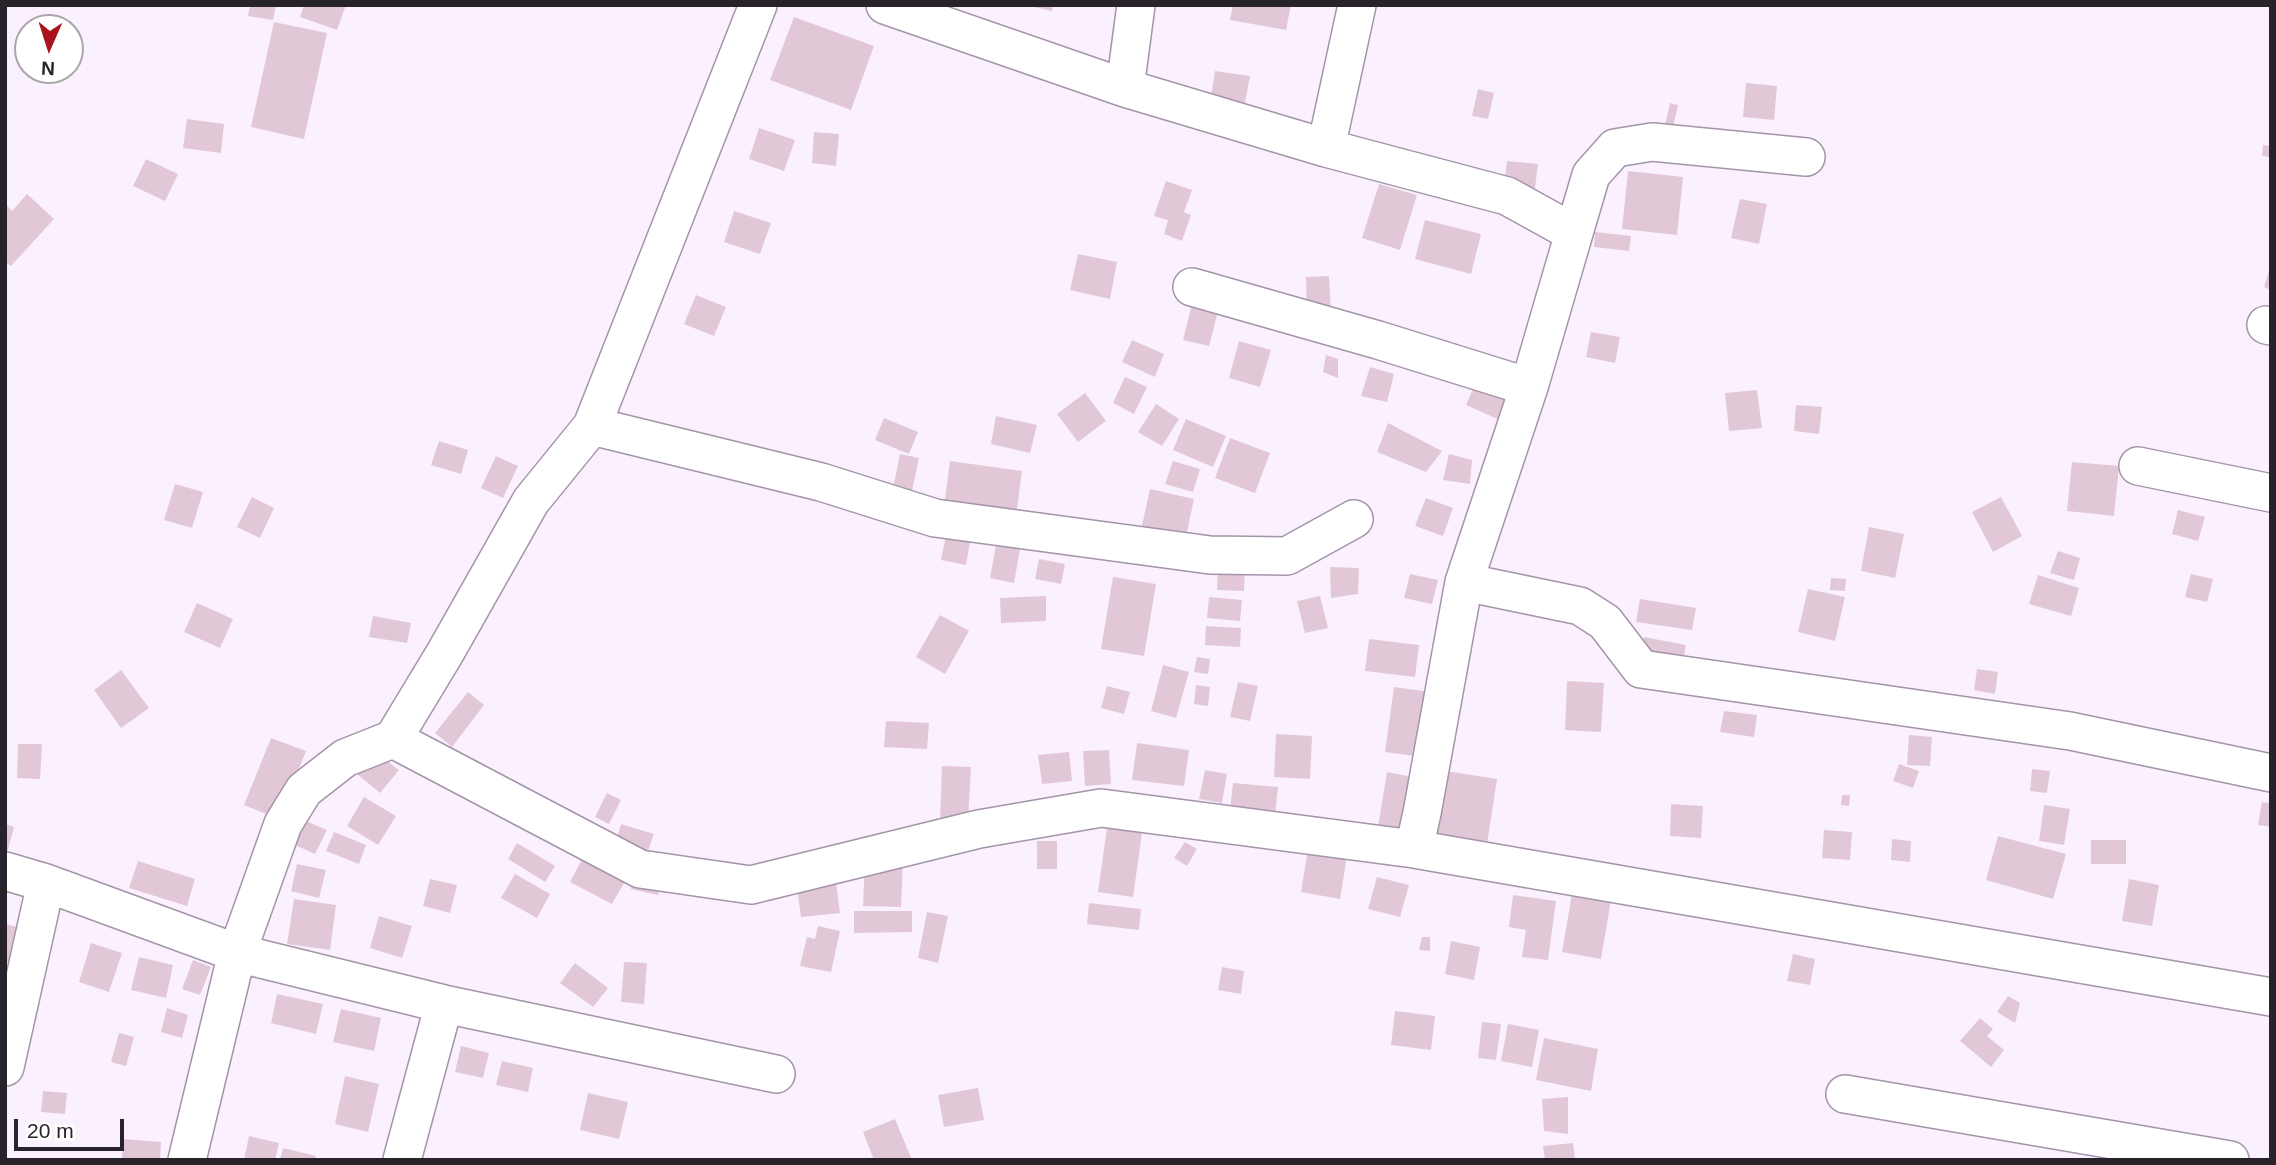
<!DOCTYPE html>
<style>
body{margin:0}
#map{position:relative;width:2276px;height:1165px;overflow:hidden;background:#fbf1fe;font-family:Arial,sans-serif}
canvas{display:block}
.frame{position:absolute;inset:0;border:7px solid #28222a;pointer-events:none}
.north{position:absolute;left:14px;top:14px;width:70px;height:70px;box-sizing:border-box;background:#fff;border:2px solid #a9a7aa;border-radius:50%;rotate:183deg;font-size:19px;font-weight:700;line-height:28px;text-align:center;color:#28222a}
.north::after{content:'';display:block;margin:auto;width:24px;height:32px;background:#a9141c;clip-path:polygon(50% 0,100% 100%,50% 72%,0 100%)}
.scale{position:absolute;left:14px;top:1119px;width:110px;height:32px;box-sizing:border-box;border:4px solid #28222a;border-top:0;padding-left:9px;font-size:21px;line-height:24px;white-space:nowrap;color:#28222a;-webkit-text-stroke:5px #fff;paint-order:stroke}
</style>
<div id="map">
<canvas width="2276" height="1165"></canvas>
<div class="frame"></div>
<div class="north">N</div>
<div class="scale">20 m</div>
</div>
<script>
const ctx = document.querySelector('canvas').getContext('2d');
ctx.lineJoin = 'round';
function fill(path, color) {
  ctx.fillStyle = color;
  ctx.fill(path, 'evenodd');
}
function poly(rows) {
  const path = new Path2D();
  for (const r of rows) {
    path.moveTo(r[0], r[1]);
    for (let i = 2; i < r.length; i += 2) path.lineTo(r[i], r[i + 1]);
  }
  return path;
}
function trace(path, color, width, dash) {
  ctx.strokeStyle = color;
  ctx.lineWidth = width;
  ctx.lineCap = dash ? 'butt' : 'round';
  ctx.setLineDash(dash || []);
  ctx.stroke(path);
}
fill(poly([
 [250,5,276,5,273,20,248,16],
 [304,5,346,5,337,30,300,17],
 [1025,5,1053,5,1052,11],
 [1233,5,1291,5,1286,30,1230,20],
 [794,17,874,46,851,110,770,80],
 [274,22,327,33,304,139,251,127],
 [1215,71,1250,76,1244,108,1210,103],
 [1746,83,1777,86,1774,120,1743,117],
 [1478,89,1494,93,1488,119,1472,116],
 [1670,103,1678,105,1672,132,1664,130],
 [187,119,224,124,221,153,183,148],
 [759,128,795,140,784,171,749,159],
 [814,132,839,134,836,166,812,163],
 [2263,145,2271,146,2271,157,2262,156],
 [146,159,178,174,165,201,133,186],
 [1507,161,1538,164,1535,188,1504,184],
 [1628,171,1683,177,1677,235,1622,229],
 [1166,181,1192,190,1184,212,1191,215,1182,241,1164,234,1168,220,1154,216],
 [1379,184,1417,195,1400,250,1362,238],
 [27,194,54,219,11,266,5,262,5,204,12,211],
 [1740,199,1767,204,1759,244,1731,238],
 [734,211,771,223,760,254,724,242],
 [1425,220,1481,234,1471,274,1415,259],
 [1595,232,1631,236,1629,251,1594,247],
 [1078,254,1117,262,1110,299,1070,290],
 [2270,268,2271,268,2271,290,2264,287],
 [1329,276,1331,314,1307,314,1306,277],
 [696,295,726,307,714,336,684,324],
 [1192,304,1218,311,1209,346,1183,340],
 [1591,332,1620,337,1615,363,1586,357],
 [1132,340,1164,354,1155,377,1122,362],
 [1239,341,1271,350,1260,387,1229,378],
 [1326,355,1338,359,1338,378,1323,372],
 [1370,367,1394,374,1387,402,1361,396],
 [1125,377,1147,387,1134,414,1113,403],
 [1477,379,1522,399,1511,425,1466,405],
 [1757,390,1762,428,1729,431,1725,393],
 [1085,393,1106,421,1078,442,1057,414],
 [1156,404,1179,419,1162,446,1138,432],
 [1796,405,1822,407,1819,434,1794,431],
 [996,416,1037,425,1030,453,991,444],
 [884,418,918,432,909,454,875,440],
 [1186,419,1226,436,1213,467,1173,450],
 [1388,423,1442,451,1426,472,1377,452],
 [1230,438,1270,453,1255,493,1215,478],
 [439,441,468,450,461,474,431,465],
 [900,454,919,458,911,496,892,493],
 [1449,454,1472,460,1470,484,1443,480],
 [496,456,518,466,503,498,481,488],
 [950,461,1022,471,1015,524,943,514],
 [1173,461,1200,469,1193,492,1165,484],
 [2072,462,2119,466,2114,516,2067,511],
 [175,484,203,492,192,528,164,520],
 [1150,489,1194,499,1185,541,1141,530],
 [252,497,274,508,260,538,237,527],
 [2001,497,2022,536,1993,552,1972,512],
 [1426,498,1453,508,1443,536,1415,526],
 [2178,510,2205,517,2198,541,2172,534],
 [948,525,972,530,966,565,941,560],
 [1869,527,1904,534,1895,578,1861,571],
 [998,534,1022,538,1014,583,990,578],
 [2058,551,2080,558,2074,580,2050,573],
 [1039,559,1065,564,1061,584,1035,579],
 [1218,563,1245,564,1244,591,1217,590],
 [1330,567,1359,568,1358,594,1331,598],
 [1410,574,1438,580,1432,604,1404,598],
 [2191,574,2213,579,2207,602,2185,597],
 [2038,575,2079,588,2071,616,2029,604],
 [1113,577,1156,584,1144,656,1101,649],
 [1831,578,1846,579,1845,591,1830,590],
 [1808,589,1845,597,1835,641,1798,632],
 [1046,596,1046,621,1001,623,1000,598],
 [1320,596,1328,628,1305,633,1297,601],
 [1209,597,1242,600,1240,621,1207,618],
 [1640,599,1696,608,1692,630,1636,622],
 [197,603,233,619,220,648,184,632],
 [940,615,969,631,945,674,916,657],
 [373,616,411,623,407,643,369,637],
 [1206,626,1241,628,1240,647,1205,645],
 [1644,637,1686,645,1682,667,1639,659],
 [1369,639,1419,645,1415,677,1365,671],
 [1197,657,1210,659,1208,674,1194,672],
 [1163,665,1189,672,1176,718,1151,711],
 [1977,669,1998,672,1995,694,1974,690],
 [121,670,149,708,121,728,94,690],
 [1567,681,1604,683,1601,732,1565,730],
 [1238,682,1258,686,1250,721,1230,717],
 [1196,685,1210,687,1208,706,1194,704],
 [1107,686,1130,692,1124,714,1101,708],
 [1394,687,1438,693,1429,758,1385,752],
 [468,692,484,705,452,747,435,733],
 [1724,711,1757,715,1754,737,1720,732],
 [886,721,929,723,927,749,884,747],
 [1276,734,1312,736,1310,779,1274,777],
 [1909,735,1932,737,1930,766,1907,765],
 [271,738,306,751,279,819,244,805],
 [1137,743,1189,750,1184,786,1132,780],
 [18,744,42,744,40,779,17,778],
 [1109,750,1111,784,1085,786,1083,751],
 [375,752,399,770,380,793,357,774],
 [1069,752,1072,781,1042,784,1038,755],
 [1899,764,1919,771,1913,788,1893,781],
 [942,766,971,767,968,822,940,821],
 [2032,769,2050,771,2047,793,2030,791],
 [1205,770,1227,774,1222,803,1199,799],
 [1440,770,1497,779,1487,844,1430,835],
 [1387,772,1413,777,1404,832,1378,827],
 [1233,783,1278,787,1274,824,1229,819],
 [607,793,621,800,609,824,595,817],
 [1842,795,1850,795,1849,806,1841,805],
 [364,797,396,816,378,845,347,826],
 [2262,802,2271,803,2271,827,2258,825],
 [1671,804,1703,806,1701,838,1670,836],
 [2044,805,2070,809,2064,845,2039,841],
 [304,820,327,830,315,854,293,844],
 [1108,821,1143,826,1133,897,1098,892],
 [5,824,14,827,6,857,5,857],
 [621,824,654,834,648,851,616,841],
 [1824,830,1852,832,1850,860,1822,858],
 [334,832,366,845,359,864,326,851],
 [1998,836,2066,854,2053,899,1986,880],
 [1892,839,1911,841,1910,862,1891,860],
 [2091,840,2126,840,2126,864,2091,864],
 [1037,841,1057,841,1057,869,1037,869],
 [1185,842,1197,849,1187,866,1174,858],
 [517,843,555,866,545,882,508,859],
 [1308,849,1347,856,1340,899,1301,892],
 [585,854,628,876,612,904,570,882],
 [865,860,903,861,901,907,863,906],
 [138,861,195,879,187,906,129,888],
 [297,864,326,870,319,898,291,891],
 [515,874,550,894,537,918,501,898],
 [633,877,661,883,658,895,631,889],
 [1377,877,1409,885,1400,917,1368,909],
 [430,879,457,885,450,913,423,906],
 [2129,879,2159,885,2152,926,2122,921],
 [836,882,840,913,801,917,797,887],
 [1572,894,1611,900,1601,959,1562,952],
 [1513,895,1556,901,1548,960,1522,957,1526,930,1509,927],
 [294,899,336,905,330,950,287,944],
 [1089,903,1141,909,1139,930,1087,924],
 [854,911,912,911,912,932,854,933],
 [927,912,948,916,938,963,918,958],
 [379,916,412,926,402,958,370,948],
 [5,924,26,929,18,964,5,961],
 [818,926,840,931,831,972,800,966,807,937,815,939],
 [1422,937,1430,937,1430,951,1419,950],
 [1451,941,1480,947,1474,980,1445,974],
 [91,943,122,953,109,992,79,982],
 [1793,954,1815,959,1810,985,1787,981],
 [139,957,173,965,166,998,131,990],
 [193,960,211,967,200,995,182,989],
 [624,962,647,963,644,1004,621,1002],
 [575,963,608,988,593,1007,560,983],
 [1222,967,1244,971,1241,994,1218,990],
 [277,994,323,1004,316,1034,271,1023],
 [2008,996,2020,1003,2015,1023,1997,1012],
 [167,1008,188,1015,182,1038,161,1032],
 [341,1009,381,1018,374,1051,333,1042],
 [1395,1011,1435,1016,1431,1050,1391,1045],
 [1980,1018,1993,1029,1987,1036,2004,1050,1991,1067,1960,1041],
 [1482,1022,1501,1024,1496,1060,1478,1058],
 [1508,1024,1539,1030,1532,1067,1501,1061],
 [119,1033,134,1037,126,1066,111,1062],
 [1544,1038,1598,1049,1591,1091,1536,1080],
 [461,1046,489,1053,483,1078,455,1072],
 [502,1061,533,1068,528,1092,496,1085],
 [345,1076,379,1084,368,1132,335,1124],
 [978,1088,984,1120,944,1127,938,1095],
 [43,1091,67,1093,65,1114,41,1112],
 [588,1093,628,1102,619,1139,580,1130],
 [1568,1097,1568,1134,1544,1131,1542,1099],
 [895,1119,912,1160,874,1160,863,1132],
 [249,1136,279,1143,275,1160,244,1160],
 [123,1139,161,1142,160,1160,122,1160],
 [1573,1143,1575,1160,1545,1160,1543,1146],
 [283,1148,316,1156,315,1160,280,1160]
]), '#e2c8d7');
const minor = poly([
 [885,5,1125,88,1326,148,1507,196,1574,233,1529,387,1464,582,1422,813,1414,849],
 [1125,88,1136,5],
 [1326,148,1357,5],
 [1574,233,1591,175,1615,148,1652,142,1806,157],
 [1192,287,1378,340,1529,387],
 [2266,325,2271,326],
 [592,426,758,5],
 [2138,466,2271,493],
 [1464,582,1580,606,1605,622,1641,669,2070,731,2271,773],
 [393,739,640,869,751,885,979,829,1101,808,1414,849,2271,997],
 [5,871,46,883,237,953,444,1004,776,1074],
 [5,1067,46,883],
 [1845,1094,2230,1160],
 [187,1160,237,953,283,824,304,790,345,758,393,739,445,653,531,501,592,426,821,482,935,518,1210,555,1287,556,1354,519],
 [402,1160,444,1004]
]);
trace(minor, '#a494a9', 40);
trace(minor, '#fff', 37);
</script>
